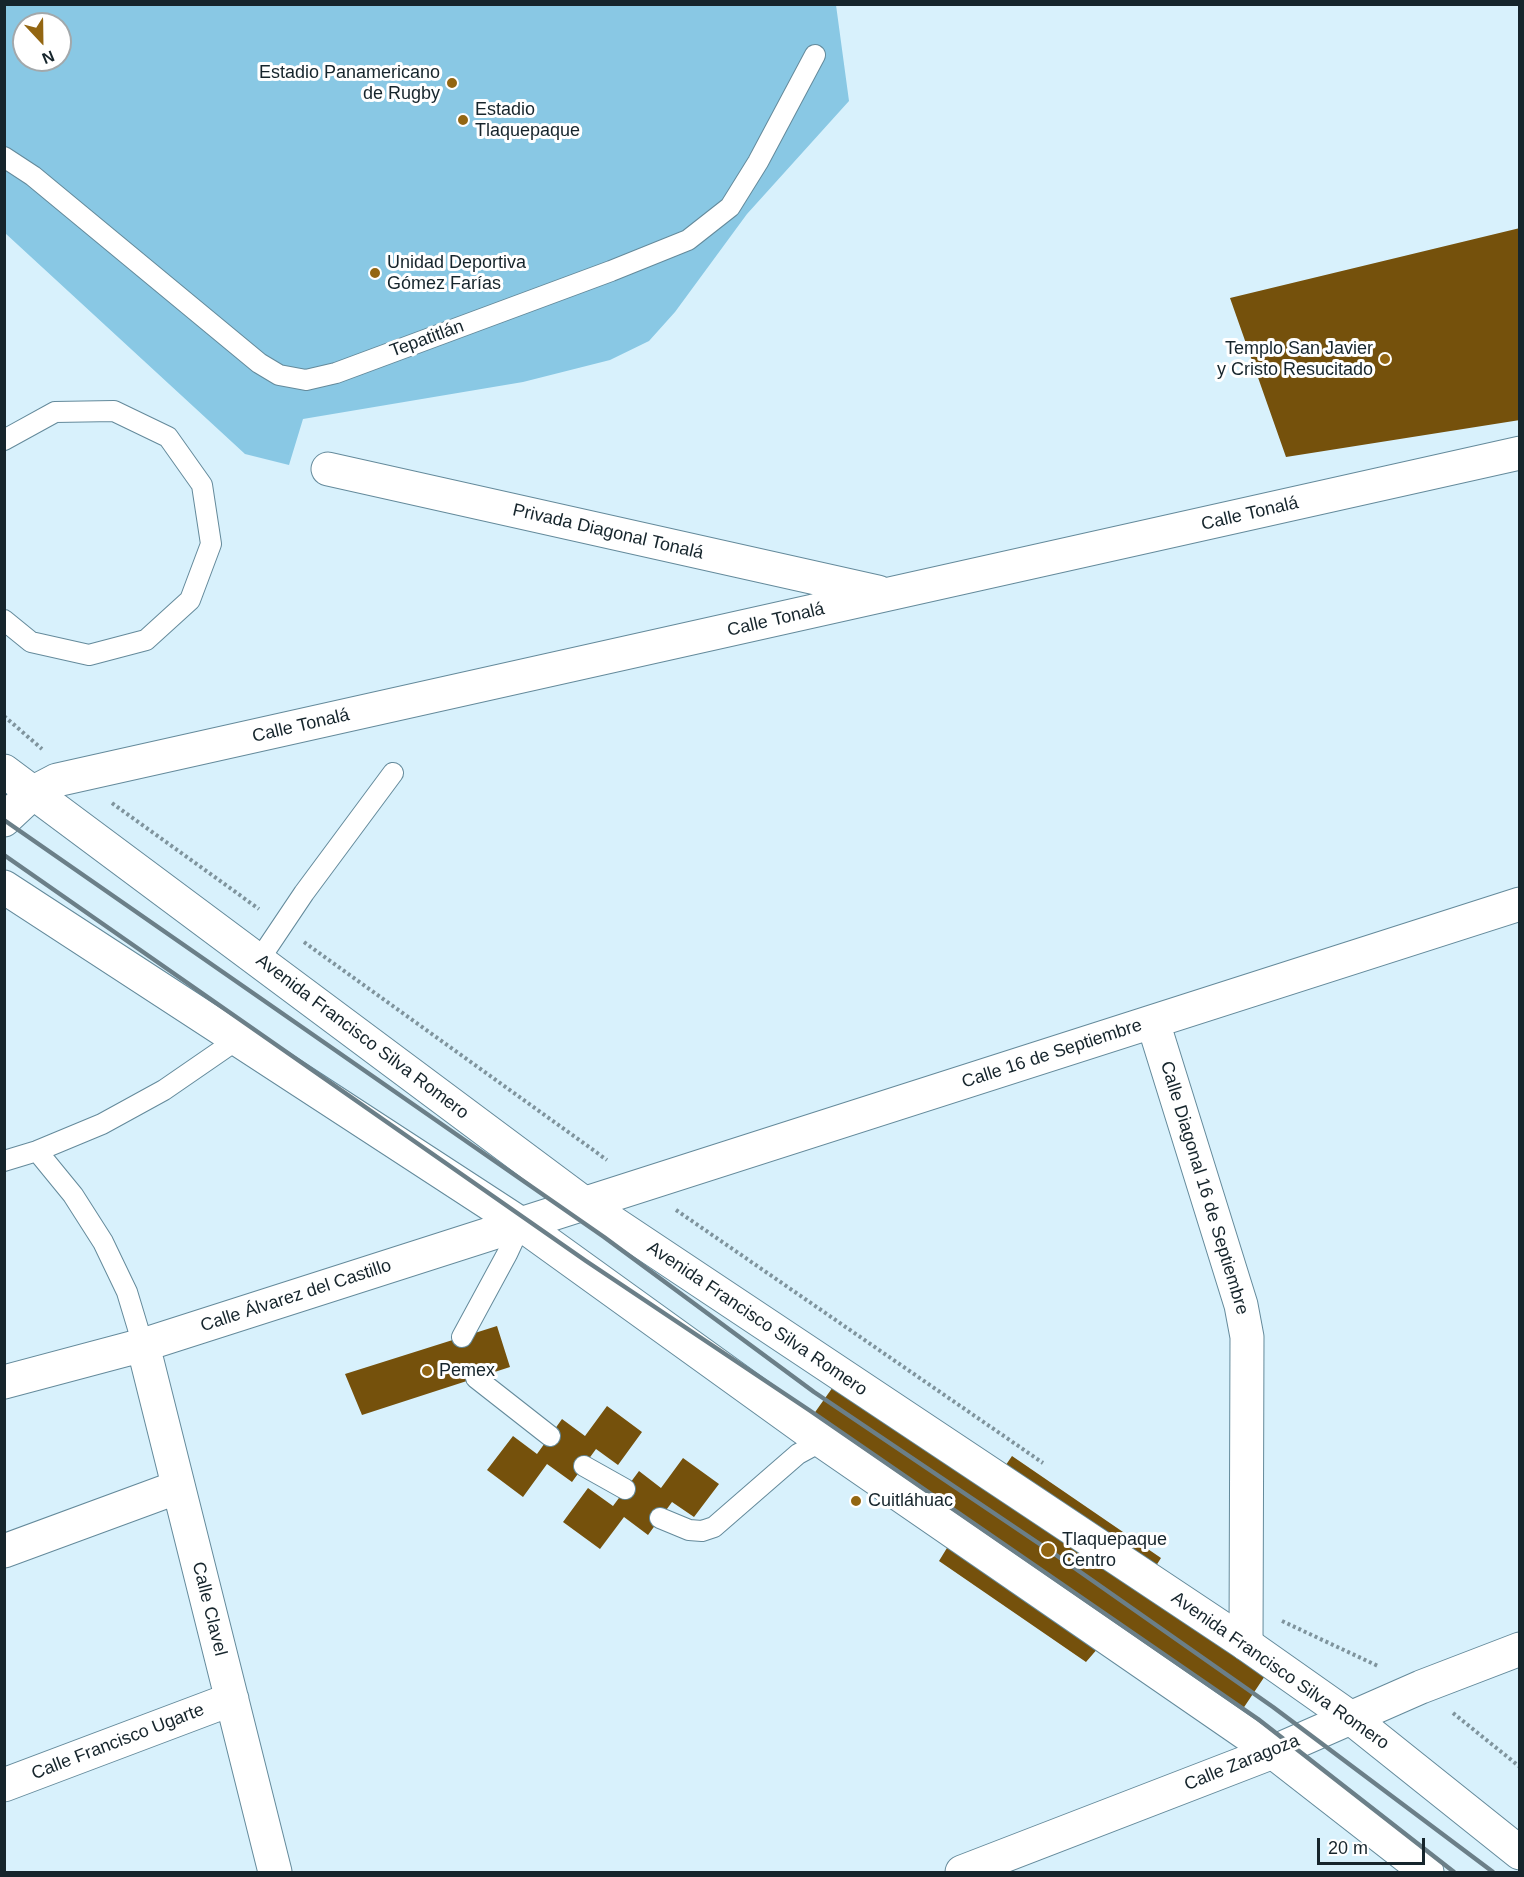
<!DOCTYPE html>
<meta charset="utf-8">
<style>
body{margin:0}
#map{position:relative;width:1524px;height:1877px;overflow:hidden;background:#d8f1fc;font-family:Arial,sans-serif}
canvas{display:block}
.frame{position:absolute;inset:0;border:6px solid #16252c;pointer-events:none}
.north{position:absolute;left:12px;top:12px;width:60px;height:60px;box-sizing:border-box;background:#fff;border:2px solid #a2a8ab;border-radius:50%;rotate:158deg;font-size:16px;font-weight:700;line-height:24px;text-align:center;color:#16252c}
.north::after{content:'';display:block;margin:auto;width:21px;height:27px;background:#936612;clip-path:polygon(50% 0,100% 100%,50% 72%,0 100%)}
.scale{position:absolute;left:1317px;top:1838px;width:108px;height:27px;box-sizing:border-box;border:3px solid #16252c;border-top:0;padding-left:8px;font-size:18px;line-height:21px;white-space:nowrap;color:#16252c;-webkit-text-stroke:4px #fff;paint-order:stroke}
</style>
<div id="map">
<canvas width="1524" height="1877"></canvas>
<div class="frame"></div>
<div class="north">N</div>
<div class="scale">20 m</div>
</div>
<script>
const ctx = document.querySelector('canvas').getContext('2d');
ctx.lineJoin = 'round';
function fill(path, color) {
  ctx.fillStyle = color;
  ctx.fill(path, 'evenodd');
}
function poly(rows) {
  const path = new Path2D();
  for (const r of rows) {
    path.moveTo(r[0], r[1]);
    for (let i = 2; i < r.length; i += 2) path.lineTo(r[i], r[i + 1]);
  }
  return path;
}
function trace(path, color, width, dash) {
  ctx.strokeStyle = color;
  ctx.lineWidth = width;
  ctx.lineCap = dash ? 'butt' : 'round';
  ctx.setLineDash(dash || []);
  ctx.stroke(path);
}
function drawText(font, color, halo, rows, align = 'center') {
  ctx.font = font + ' Arial,sans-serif';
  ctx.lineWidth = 6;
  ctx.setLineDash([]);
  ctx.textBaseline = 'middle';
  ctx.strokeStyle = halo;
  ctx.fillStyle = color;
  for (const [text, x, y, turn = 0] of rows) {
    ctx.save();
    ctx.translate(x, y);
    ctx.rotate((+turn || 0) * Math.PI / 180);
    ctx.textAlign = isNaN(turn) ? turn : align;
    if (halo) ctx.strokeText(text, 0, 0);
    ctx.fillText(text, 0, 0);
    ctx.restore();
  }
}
fill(poly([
 [4,5,836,5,849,101,747,214,675,312,649,341,610,360,523,382,303,419,289,465,245,454,5,233],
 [24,24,60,24,60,60,24,60]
]), '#89c8e4');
fill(poly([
 [1520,228,1520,420,1286,457,1230,298],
 [497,1326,510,1367,362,1415,345,1374],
 [845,1370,999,1475,1012,1456,1161,1558,1147,1580,1271,1667,1226,1734,1099,1647,1086,1662,939,1561,950,1543,796,1439],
 [607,1406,642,1432,618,1465,596,1449,572,1482,547,1464,523,1497,487,1470,513,1436,537,1454,562,1419,585,1436],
 [683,1458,719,1484,694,1517,672,1502,648,1535,624,1517,600,1549,563,1522,588,1488,613,1506,639,1471,661,1488]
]), '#75510c');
const lane = poly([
 [4,157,33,176,259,363,279,375,306,380,336,373,611,271,688,240,730,207,758,162,815,55],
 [4,440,55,412,114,411,168,437,202,485,211,544,190,600,146,640,89,655,31,642,4,620],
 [259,960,304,893,393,773],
 [37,1151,73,1195,103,1242,127,1292,143,1345],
 [4,1161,37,1151,102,1124,164,1090,238,1039],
 [462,1337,507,1254,521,1224],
 [476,1378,550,1436],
 [584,1466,625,1489],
 [660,1518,689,1530,702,1531,714,1527,798,1454,822,1441]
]);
const street = poly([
 [328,469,878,592],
 [4,820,34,792,57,780,1520,453],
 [1153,1022,1241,1305,1247,1337,1246,1644],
 [143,1345,275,1872],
 [4,1382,143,1345,1520,904],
 [4,1551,178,1487],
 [4,1785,232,1699],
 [962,1872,1273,1752,1421,1687,1520,1649]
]);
const primary = poly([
 [4,771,585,1204,1246,1644,1351,1718,1520,1853],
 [4,887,521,1224,822,1441,1273,1752,1427,1872]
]);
trace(lane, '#648a9b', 22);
trace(street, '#648a9b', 35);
trace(primary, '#648a9b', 35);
trace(poly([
 [4,716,42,749],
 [112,803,259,909],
 [304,942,607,1160],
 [676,1210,1043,1463],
 [1282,1621,1378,1666],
 [1453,1713,1520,1767]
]), '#7f949d', 4, [3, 3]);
trace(lane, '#fff', 20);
trace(street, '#fff', 33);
trace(primary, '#fff', 33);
trace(poly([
 [4,820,604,1237,814,1392,1056,1555,1273,1707,1493,1872],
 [4,855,586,1261,809,1410,1258,1719,1454,1872]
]), '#6b7f88', 4.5);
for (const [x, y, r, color] of [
 [452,83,6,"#936612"],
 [463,120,6,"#936612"],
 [375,273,6,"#936612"],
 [1385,359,6,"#936612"],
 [427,1371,6,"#936612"],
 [856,1501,6,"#936612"],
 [1048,1550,8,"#936612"]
]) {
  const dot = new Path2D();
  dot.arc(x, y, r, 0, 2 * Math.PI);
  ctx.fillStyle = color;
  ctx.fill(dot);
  trace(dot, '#fff', 2);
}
drawText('18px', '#16252c', '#fff', [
 ["Estadio Panamericano",440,73,"right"],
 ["de Rugby",440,94,"right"],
 ["Estadio",475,110],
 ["Tlaquepaque",475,131],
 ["Unidad Deportiva",387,263],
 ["Gómez Farías",387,284],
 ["Templo San Javier",1373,349,"right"],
 ["y Cristo Resucitado",1373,370,"right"],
 ["Pemex",439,1371],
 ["Cuitláhuac",868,1501],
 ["Tlaquepaque",1062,1540],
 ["Centro",1062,1561]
], 'left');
drawText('18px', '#16252c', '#fff', [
 ["Tepatitlán",427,339,-20],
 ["Calle Tonalá",1250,514,-13],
 ["Privada Diagonal Tonalá",608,532,13],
 ["Calle Tonalá",776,620,-13],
 ["Calle Tonalá",301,726,-13],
 ["Avenida Francisco Silva Romero",362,1037,37],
 ["Calle 16 de Septiembre",1052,1054,-18],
 ["Calle Diagonal 16 de Septiembre",1204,1188,73],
 ["Calle Álvarez del Castillo",296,1296,-18],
 ["Avenida Francisco Silva Romero",757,1319,34],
 ["Calle Clavel",209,1609,76],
 ["Avenida Francisco Silva Romero",1280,1671,35],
 ["Calle Francisco Ugarte",118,1742,-21],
 ["Calle Zaragoza",1242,1763,-22]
]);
</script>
